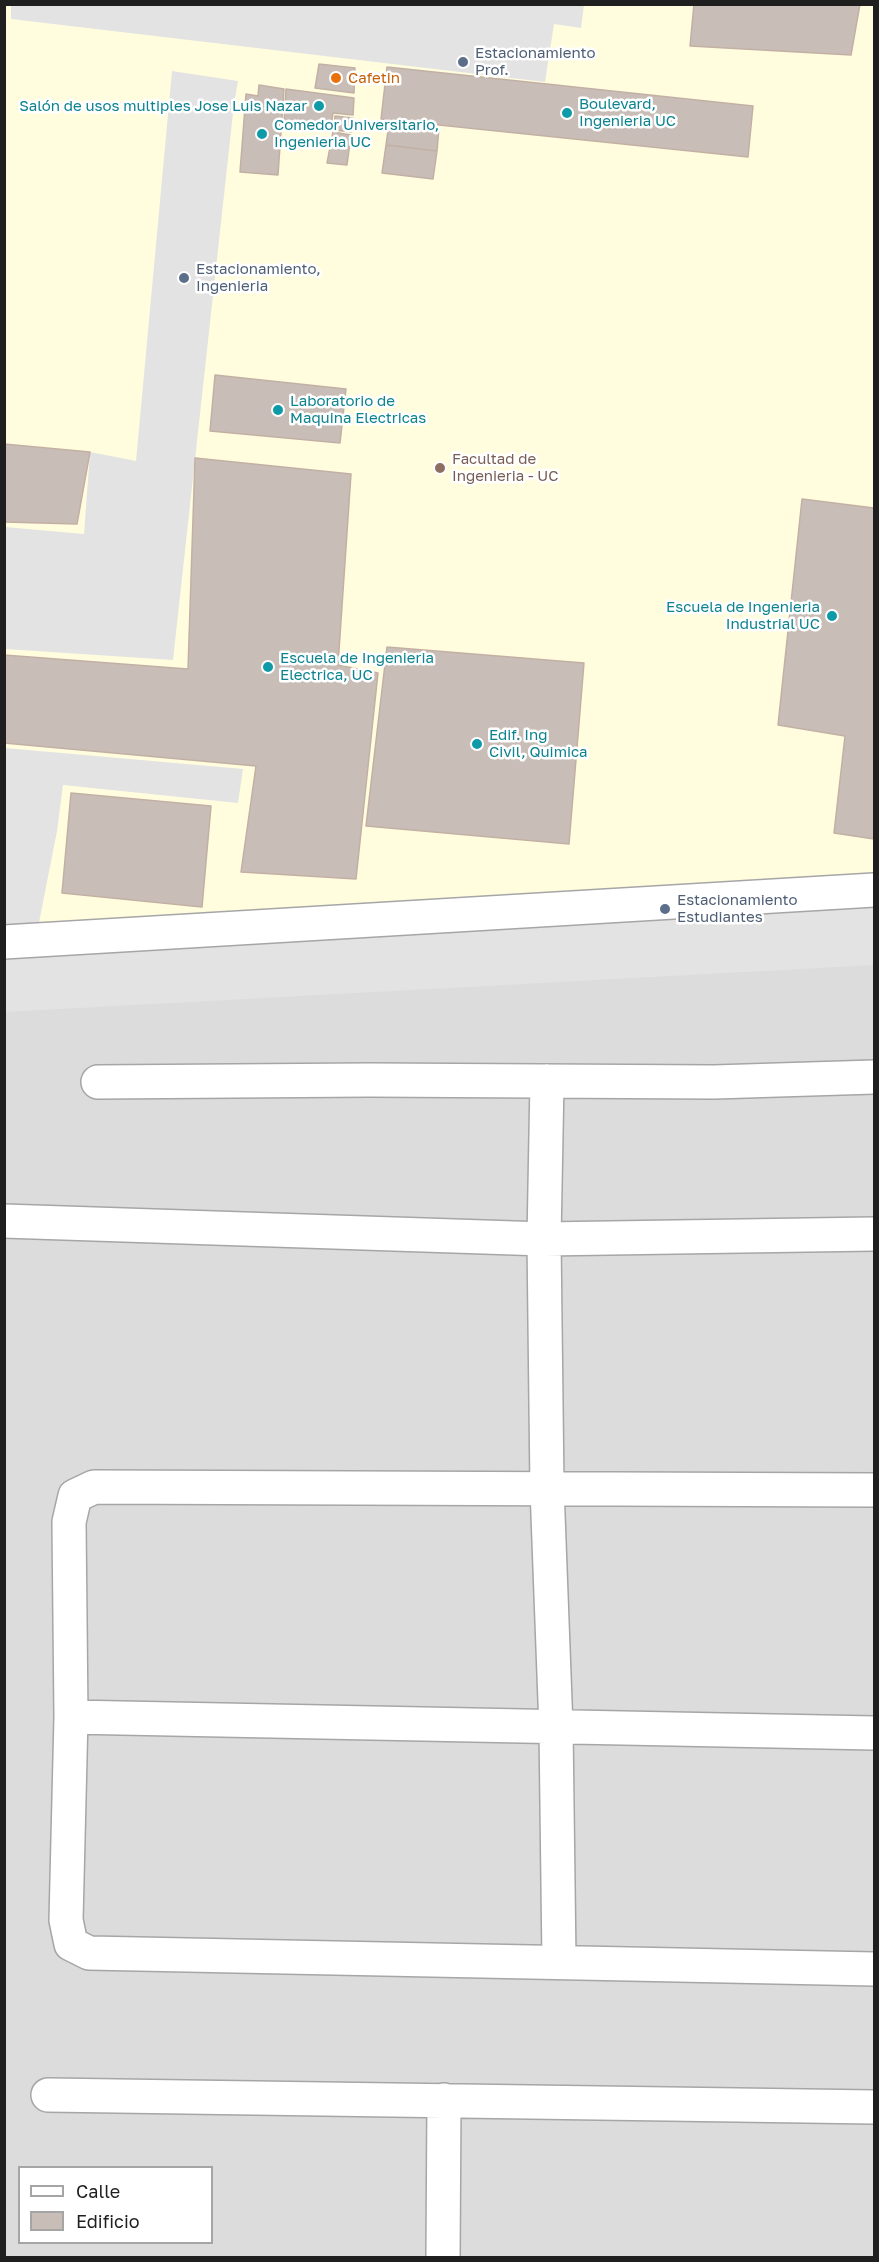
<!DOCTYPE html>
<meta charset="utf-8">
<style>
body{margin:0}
#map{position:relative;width:879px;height:2262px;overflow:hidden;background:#f0ebe4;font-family:"Golos Text",sans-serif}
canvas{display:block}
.frame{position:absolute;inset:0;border:6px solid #1f1f1f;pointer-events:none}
.legend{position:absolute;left:18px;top:2166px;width:195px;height:78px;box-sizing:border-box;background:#fff;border:2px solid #a5a5a5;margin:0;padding:8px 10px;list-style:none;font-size:18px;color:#1f1f1f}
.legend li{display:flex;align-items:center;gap:12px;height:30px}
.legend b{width:30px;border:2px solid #a5a5a5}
</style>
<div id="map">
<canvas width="879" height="2262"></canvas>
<div class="frame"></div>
<ul class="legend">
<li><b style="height:8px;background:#fff"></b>Calle</li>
<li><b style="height:16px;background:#c9bdb7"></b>Edificio</li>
</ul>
</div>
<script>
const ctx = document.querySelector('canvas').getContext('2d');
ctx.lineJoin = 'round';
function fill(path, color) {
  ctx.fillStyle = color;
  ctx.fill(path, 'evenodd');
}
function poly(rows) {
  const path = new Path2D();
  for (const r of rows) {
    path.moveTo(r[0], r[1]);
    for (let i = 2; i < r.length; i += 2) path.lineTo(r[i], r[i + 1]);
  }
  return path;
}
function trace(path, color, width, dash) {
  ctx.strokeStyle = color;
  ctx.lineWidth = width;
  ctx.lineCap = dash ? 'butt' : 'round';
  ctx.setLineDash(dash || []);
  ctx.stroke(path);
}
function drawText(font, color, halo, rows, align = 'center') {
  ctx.font = font + ' "Golos Text",sans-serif';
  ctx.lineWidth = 5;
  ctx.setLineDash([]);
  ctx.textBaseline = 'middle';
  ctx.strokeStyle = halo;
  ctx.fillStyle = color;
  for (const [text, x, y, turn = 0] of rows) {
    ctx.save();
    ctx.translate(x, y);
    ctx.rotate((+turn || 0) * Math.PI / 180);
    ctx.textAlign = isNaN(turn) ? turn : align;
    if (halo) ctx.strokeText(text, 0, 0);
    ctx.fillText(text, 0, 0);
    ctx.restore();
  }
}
fill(poly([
 [5,5,874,5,874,2257,5,2258],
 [20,2168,212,2168,212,2242,20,2242]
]), '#dddcdc');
fill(poly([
 [4,5,874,5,874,932,5,965]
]), '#fffdde');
fill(poly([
 [11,5,584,4,584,5,581,28,554,24,545,82,11,19],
 [172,71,238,81,234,104,173,660,5,649,5,527,84,534,90,452,136,461],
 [5,748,243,769,238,803,63,785,57,831,35,943,874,874,874,965,5,1012]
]), '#e3e3e3');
const building = poly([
 [694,4,860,4,851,55,690,46,694,4],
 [319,64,355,68,354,93,315,88,319,64],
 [387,67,753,106,748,157,381,119,387,67],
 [259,85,284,89,278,175,240,172,246,94,258,96,259,85],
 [286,89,354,98,353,115,333,113,331,127,284,122,286,89],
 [335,116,353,118,351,132,334,130,335,116],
 [389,123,439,128,437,151,386,145,389,123],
 [333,132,351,135,347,165,327,163,333,132],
 [386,145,437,151,433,179,382,173,386,145],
 [215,375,346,389,340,443,210,431,215,375],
 [4,444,90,452,77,524,4,522,4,444],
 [195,458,351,474,338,665,378,673,356,879,241,872,256,766,4,743,4,655,188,669,195,458],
 [802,499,874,508,874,839,834,833,845,736,778,725,802,499],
 [387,647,584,663,569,844,366,826,387,647],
 [71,793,211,806,202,907,62,893,71,793]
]);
fill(building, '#c9bdb7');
trace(building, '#c3b0a5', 1.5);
const minor = poly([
 [4,942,874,890],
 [547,1081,544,1239,547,1488,556,1728,559,1961],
 [98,1082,369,1080,714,1082,874,1077],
 [4,1221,544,1239,874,1234],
 [874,1490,94,1487,75,1496,69,1522,71,1717,66,1920,71,1944,89,1953,874,1969],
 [71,1717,874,1733],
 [48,2095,874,2107],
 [443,2258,444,2100]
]);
trace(minor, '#a6a6a6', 36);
trace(minor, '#fff', 33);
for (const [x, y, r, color] of [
 [463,62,6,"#5c6f8a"],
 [336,78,6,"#e8710a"],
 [319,106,6,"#0f9aa8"],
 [567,113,6,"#0f9aa8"],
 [262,134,6,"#0f9aa8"],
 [184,278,6,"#5c6f8a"],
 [278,410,6,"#0f9aa8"],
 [440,468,6,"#8d6e63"],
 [832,616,6,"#0f9aa8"],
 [268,667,6,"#0f9aa8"],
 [477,744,6,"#0f9aa8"],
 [665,909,6,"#5c6f8a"]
]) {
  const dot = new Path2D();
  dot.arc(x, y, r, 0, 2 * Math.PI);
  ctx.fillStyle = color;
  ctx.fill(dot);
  trace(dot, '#fff', 2);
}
drawText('15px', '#4e5e75', '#fff', [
 ["Estacionamiento",475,53],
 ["Prof.",475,70],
 ["Estacionamiento,",196,269],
 ["Ingenieria",196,286],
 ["Estacionamiento",677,900],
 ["Estudiantes",677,917]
], 'left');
drawText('15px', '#c56008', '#fff', [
 ["Cafetin",348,78]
], 'left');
drawText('15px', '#0d838f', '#fff', [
 ["Boulevard,",579,104],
 ["Ingenieria UC",579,121],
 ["Salón de usos multiples Jose Luis Nazar",307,106,"right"],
 ["Comedor Universitario,",274,125],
 ["Ingenieria UC",274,142],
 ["Laboratorio de",290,401],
 ["Maquina Electricas",290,418],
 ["Escuela de Ingenieria",820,607,"right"],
 ["Industrial UC",820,624,"right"],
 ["Escuela de Ingenieria",280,658],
 ["Electrica, UC",280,675],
 ["Edif. Ing",489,735],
 ["Civil, Quimica",489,752]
], 'left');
drawText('15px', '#785e54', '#fff', [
 ["Facultad de",452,459],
 ["Ingenieria - UC",452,476]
], 'left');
</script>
